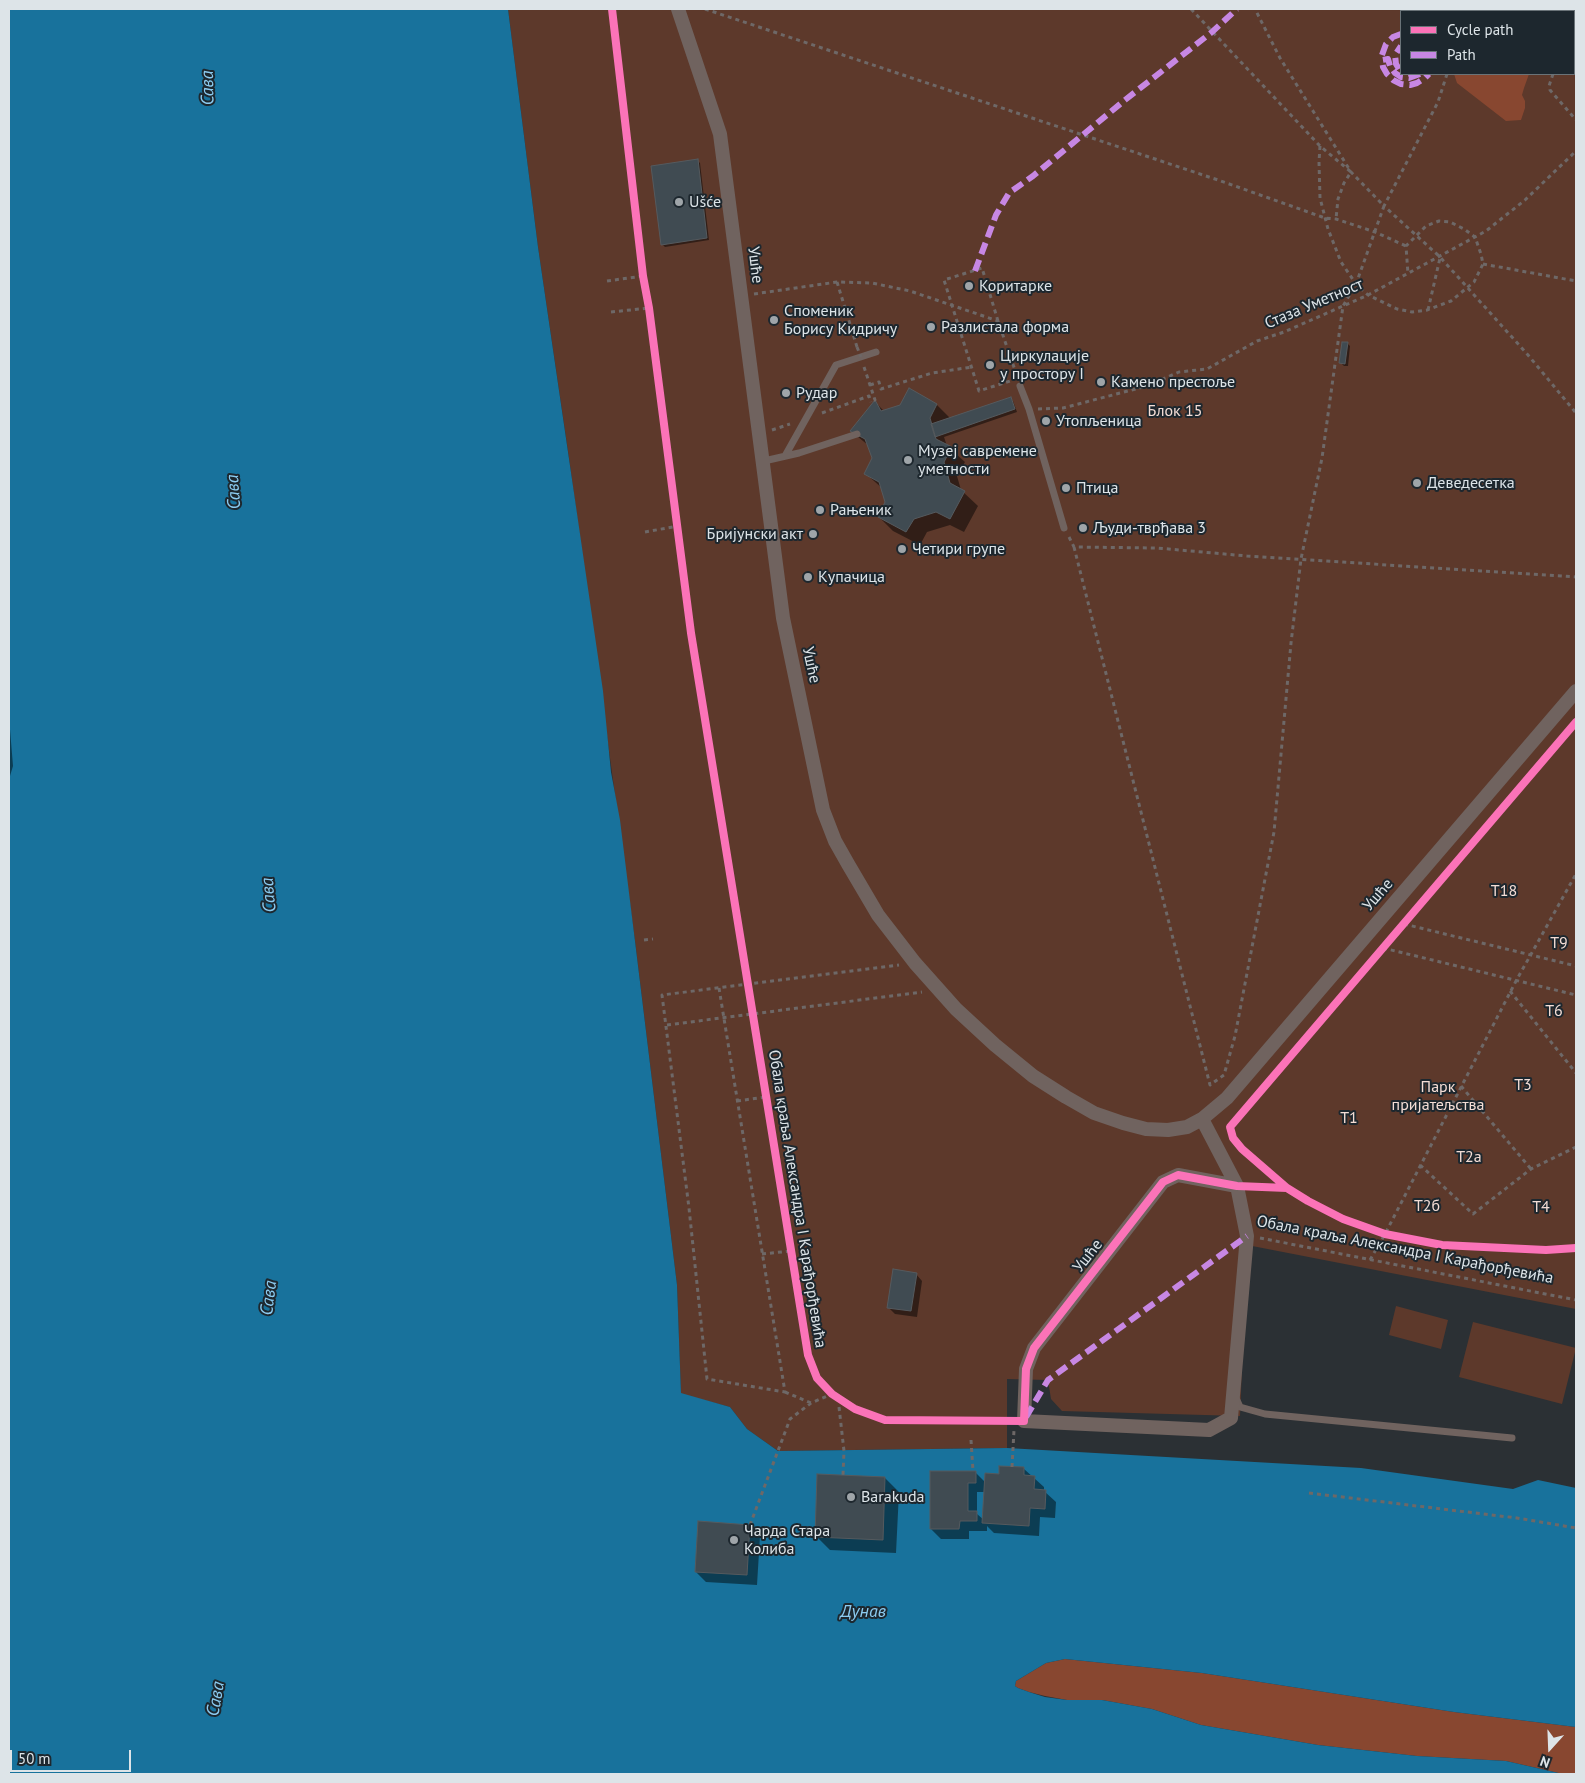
<!DOCTYPE html>
<meta charset="utf-8">
<style>
body{margin:0}
#map{position:relative;width:1585px;height:1783px;overflow:hidden;background:#2b3034;font-family:"PT Sans",sans-serif}
canvas{display:block}
.frame{position:absolute;inset:0;border:10px solid #dde4e8;pointer-events:none}
.legend{position:absolute;left:1400px;top:10px;width:175px;height:65px;box-sizing:border-box;background:#1d272e;border:1px solid #6a7378;margin:0;padding:6px 9px;list-style:none;font-size:15px;color:#dde4e8}
.legend li{display:flex;align-items:center;gap:10px;height:25px}
.legend b{width:25px;border:1px solid #6a7378}
.north{position:absolute;left:1525px;top:1723px;width:50px;height:50px;-webkit-text-stroke:4px #1d272e;paint-order:stroke;rotate:200deg;font-size:14px;font-weight:700;line-height:20px;text-align:center;color:#dde4e8}
.north::after{content:'';display:block;margin:auto;width:18px;height:22px;background:#dde4e8;clip-path:polygon(50% 0,100% 100%,50% 72%,0 100%)}
.scale{position:absolute;left:10px;top:1750px;width:121px;height:22px;box-sizing:border-box;border:2px solid #dde4e8;border-top:0;padding-left:6px;font-size:15px;line-height:18px;white-space:nowrap;color:#dde4e8;-webkit-text-stroke:4px #1d272e;paint-order:stroke}
</style>
<div id="map">
<canvas width="1585" height="1783"></canvas>
<div class="frame"></div>
<ul class="legend">
<li><b style="height:6px;background:#fb73b8"></b>Cycle path</li>
<li><b style="height:6px;background:#c787e3"></b>Path</li>
</ul>
<div class="north">N</div>
<div class="scale">50 m</div>
</div>
<script>
const ctx = document.querySelector('canvas').getContext('2d');
ctx.lineJoin = 'round';
function fill(path, color) {
  ctx.fillStyle = color;
  ctx.fill(path, 'evenodd');
}
function poly(rows) {
  const path = new Path2D();
  for (const r of rows) {
    path.moveTo(r[0], r[1]);
    for (let i = 2; i < r.length; i += 2) path.lineTo(r[i], r[i + 1]);
  }
  return path;
}
function trace(path, color, width, dash) {
  ctx.strokeStyle = color;
  ctx.lineWidth = width;
  ctx.lineCap = dash ? 'butt' : 'round';
  ctx.setLineDash(dash || []);
  ctx.stroke(path);
}
function drawText(font, color, halo, rows, align = 'center') {
  ctx.font = font + ' "PT Sans",sans-serif';
  ctx.lineWidth = 4;
  ctx.setLineDash([]);
  ctx.textBaseline = 'middle';
  ctx.strokeStyle = halo;
  ctx.fillStyle = color;
  for (const [text, x, y, turn = 0] of rows) {
    ctx.save();
    ctx.translate(x, y);
    ctx.rotate((+turn || 0) * Math.PI / 180);
    ctx.textAlign = isNaN(turn) ? turn : align;
    if (halo) ctx.strokeText(text, 0, 0);
    ctx.fillText(text, 0, 0);
    ctx.restore();
  }
}
fill(poly([
 [508,9,1576,9,1576,1309,1247,1245,1240,1416,1062,1411,1051,1399,1048,1380,1007,1379,1007,1448,778,1451,747,1429,730,1407,681,1394,677,1285,635,941,569,458,538,247],
 [1401,11,1574,11,1574,74,1401,74],
 [1396,1306,1448,1320,1441,1349,1389,1335],
 [1473,1322,1576,1348,1562,1404,1459,1377]
]), '#5d392b');
fill(poly([
 [1454,74,1529,74,1524,88,1522,95,1525,101,1525,108,1521,120,1506,121,1457,83],
 [1065,1659,1202,1673,1454,1712,1576,1727,1576,1774,1563,1774,1506,1761,1417,1756,1318,1745,1201,1725,1152,1709,1102,1700,1067,1700,1045,1696,1029,1692,1018,1688,1015,1686,1016,1681,1046,1663]
]), '#884730');
fill(poly([
 [9,9,508,9,538,247,603,691,611,772,620,820,635,941,677,1285,681,1393,730,1407,747,1429,778,1451,1007,1448,1361,1468,1513,1489,1538,1480,1576,1488,1576,1727,1454,1712,1202,1673,1065,1659,1046,1663,1016,1681,1015,1686,1018,1688,1029,1692,1045,1697,1067,1700,1102,1700,1152,1709,1201,1725,1318,1745,1417,1756,1506,1761,1563,1774,9,1774]
]), '#18729c');
fill(poly([
 [697,160,700,163,709,240,665,247,662,244],
 [1347,343,1350,346,1348,366,1344,366,1341,363],
 [1010,398,1013,401,1017,412,944,437,947,446,965,462,957,476,961,490,978,506,964,532,950,525,927,532,920,545,893,531,879,517,887,503,883,489,865,473,873,459,869,446,851,431,875,402,884,411,937,405,950,418],
 [9,717,13,766,10,776,9,776],
 [916,1274,922,1281,917,1317,895,1314,888,1307],
 [1024,1469,1044,1487,1044,1491,1056,1502,1055,1518,1040,1517,1039,1536,994,1533,987,1526,987,1531,969,1531,969,1539,941,1539,931,1529,975,1472,986,1483,1000,1475],
 [977,1492,985,1492,984,1520,977,1514],
 [885,1478,899,1492,896,1553,830,1550,816,1536],
 [749,1526,760,1536,757,1585,706,1582,696,1572]
]), '#0007');
const building = poly([
 [698,159,707,238,661,245,651,166,698,159],
 [1342,342,1348,342,1345,364,1339,363,1342,342],
 [909,388,937,404,930,418,936,439,952,447,944,462,950,483,965,491,950,519,936,512,914,519,906,532,878,517,885,502,879,482,864,474,872,458,865,439,850,431,875,400,881,411,900,405,909,388],
 [1011,397,1015,409,935,437,931,424,1011,397],
 [893,1269,917,1273,911,1311,887,1308,893,1269],
 [999,1466,1024,1467,1024,1475,1035,1476,1034,1489,1046,1490,1045,1509,1030,1508,1029,1526,982,1523,985,1473,999,1474,999,1466],
 [930,1471,976,1471,976,1483,968,1483,968,1511,977,1511,977,1521,960,1521,959,1529,930,1529,930,1471],
 [817,1474,885,1477,883,1540,815,1537,817,1474],
 [698,1521,750,1525,747,1575,695,1572,698,1521]
]);
fill(building, '#404b52');
trace(building, '#555a5e', 1);
trace(poly([
 [705,9,1218,180,1325,218,1336,219,1375,232,1406,246],
 [1191,9,1320,146,1351,172,1344,183,1338,199,1336,219],
 [1528,9,1531,11],
 [1555,9,1556,11],
 [1462,11,1462,9],
 [1447,74,1438,102,1384,206,1440,257,1528,355,1576,413],
 [1553,74,1549,86,1550,90,1576,120],
 [1320,146,1319,162,1320,198,1328,229,1341,262,1356,284,1368,295,1397,309,1412,312,1427,310,1451,301,1474,282,1483,264,1481,254,1475,237,1464,229,1450,222,1439,221,1426,226,1406,246,1408,274],
 [1483,264,1576,281],
 [607,281,643,276],
 [837,282,857,347],
 [754,294,837,282,872,283,910,291,998,321,1017,376],
 [1428,310,1440,258],
 [611,312,649,308],
 [998,321,982,268,944,280,979,391,1010,381],
 [864,367,875,400,871,402],
 [870,385,879,382,881,389,932,373,972,367],
 [1038,409,1063,408,1147,386,1179,372,1207,369,1257,341,1284,332,1368,295,1486,231,1525,200,1576,151],
 [822,413,869,396,871,402],
 [772,430,790,424],
 [645,532,678,526],
 [1069,537,1074,547,1157,548,1247,556,1576,577],
 [1074,547,1210,1085,1224,1075,1235,1036,1274,832,1291,643,1301,559,1322,458,1343,306,1356,284,1384,206,1351,172,1280,58,1255,9],
 [1404,924,1576,966],
 [644,940,653,939],
 [1383,948,1576,995],
 [719,988,785,1392,707,1379,689,1208,662,995,899,965],
 [1510,991,1576,1073],
 [667,1025,922,992],
 [1461,1086,1531,1169],
 [737,1101,766,1097],
 [1420,1165,1473,1214,1531,1169,1576,1147],
 [1260,1238,1576,1300],
 [762,1254,791,1251],
 [1370,1260,1385,1234,1516,981,1576,874],
 [785,1392,811,1403],
 [839,1407,844,1451,843,1475],
 [971,1440,973,1471],
 [1012,1467,1014,1430],
 [1309,1493,1517,1518,1576,1528],
 [750,1525,790,1419,811,1403,832,1394]
]), '#6e6867', 3, [4, 4]);
trace(poly([
 [1020,386,1029,409,1064,528],
 [785,456,836,365,876,352],
 [764,461,799,453,857,434],
 [1235,1396,1240,1407,1265,1414,1512,1438]
]), '#70635f', 7);
trace(poly([
 [678,9,720,134,783,618,823,810,835,841,848,864,878,915,915,963,956,1009,995,1045,1033,1076,1066,1097,1094,1113,1123,1123,1146,1129,1168,1130,1187,1127,1202,1119,1227,1098,1576,691],
 [1202,1119,1237,1186,1247,1236,1231,1418,1209,1430,1024,1421,1026,1369,1034,1348,1163,1182,1178,1175,1237,1186]
]), '#70635f', 14);
trace(poly([
 [857,347,861,357]
]), '#6e6867', 3, [4, 4]);
trace(poly([
 [1382,55,1386,44,1393,37,1401,34],
 [1399,69,1396,64,1395,55,1401,46],
 [1420,74,1409,78,1401,77,1395,73,1390,66,1388,59,1382,60,1383,67,1387,74,1393,80,1401,84,1410,85,1417,83,1425,78,1429,74],
 [975,271,996,215,1009,193,1033,176,1125,100,1212,32,1237,9],
 [1026,1417,1048,1380,1247,1236]
]), '#c787e3', 6, [12, 6]);
trace(poly([
 [612,9,643,276,649,308,691,633,808,1355,817,1378,832,1394,855,1409,885,1420,1024,1421,1026,1369,1034,1348,1163,1182,1178,1175,1237,1186,1287,1188,1308,1201,1343,1219,1385,1234,1442,1245,1546,1250,1576,1248],
 [1287,1188,1242,1149,1233,1138,1230,1127,1576,722]
]), '#fb73b8', 8);
for (const [x, y, r, color] of [
 [679,202,5,"#9fa5a9"],
 [969,286,5,"#9fa5a9"],
 [774,320,5,"#9fa5a9"],
 [931,327,5,"#9fa5a9"],
 [990,365,5,"#9fa5a9"],
 [1101,382,5,"#9fa5a9"],
 [786,393,5,"#9fa5a9"],
 [1046,421,5,"#9fa5a9"],
 [908,460,5,"#9fa5a9"],
 [1417,483,5,"#9fa5a9"],
 [1066,488,5,"#9fa5a9"],
 [820,510,5,"#9fa5a9"],
 [1083,528,5,"#9fa5a9"],
 [813,534,5,"#9fa5a9"],
 [902,549,5,"#9fa5a9"],
 [808,577,5,"#9fa5a9"],
 [851,1497,5,"#9fa5a9"],
 [734,1540,5,"#9fa5a9"]
]) {
  const dot = new Path2D();
  dot.arc(x, y, r, 0, 2 * Math.PI);
  ctx.fillStyle = color;
  ctx.fill(dot);
  trace(dot, '#1d272e', 2);
}
drawText('16px', '#dde4e8', '#1d272e', [
 ["Ušće",689,202],
 ["Коритарке",979,286],
 ["Споменик",784,311],
 ["Борису Кидричу",784,329],
 ["Разлистала форма",941,327],
 ["Циркулације",1000,356],
 ["у простору I",1000,374],
 ["Камено престоље",1111,382],
 ["Рудар",796,393],
 ["Утопљеница",1056,421],
 ["Музеј савремене",918,451],
 ["уметности",918,469],
 ["Деведесетка",1427,483],
 ["Птица",1076,488],
 ["Рањеник",830,510],
 ["Људи-тврђава 3",1093,528],
 ["Бријунски акт",803,534,"right"],
 ["Четири групе",912,549],
 ["Купачица",818,577],
 ["Barakuda",861,1497],
 ["Чарда Стара",744,1531],
 ["Колиба",744,1549]
], 'left');
drawText('16px', '#dde4e8', '#1d272e', [
 ["Ушће",755,265,83],
 ["Стаза Уметност",1314,304,-23],
 ["Ушће",811,665,78],
 ["Ушће",1378,895,-49],
 ["Обала краља Александра I Карађорђевића",797,1199,81],
 ["Обала краља Александра I Карађорђевића",1405,1250,11],
 ["Ушће",1088,1256,-52]
]);
drawText('16px', '#f4ddd5', '#1d272e', [
 ["Блок 15",1175,411],
 ["Т18",1504,891],
 ["Т9",1559,943],
 ["Т6",1554,1011],
 ["Т3",1523,1085],
 ["Парк",1438,1087],
 ["пријатељства",1438,1105],
 ["Т1",1349,1118],
 ["Т2а",1469,1157],
 ["Т2б",1427,1206],
 ["Т4",1541,1207]
]);
drawText('italic 18px', '#8bcbf0', '#1d272e', [
 ["Сава",208,88,-91],
 ["Сава",234,492,-94],
 ["Сава",269,895,-95],
 ["Сава",269,1298,-83],
 ["Дунав",863,1612],
 ["Сава",216,1699,-80]
]);
</script>
